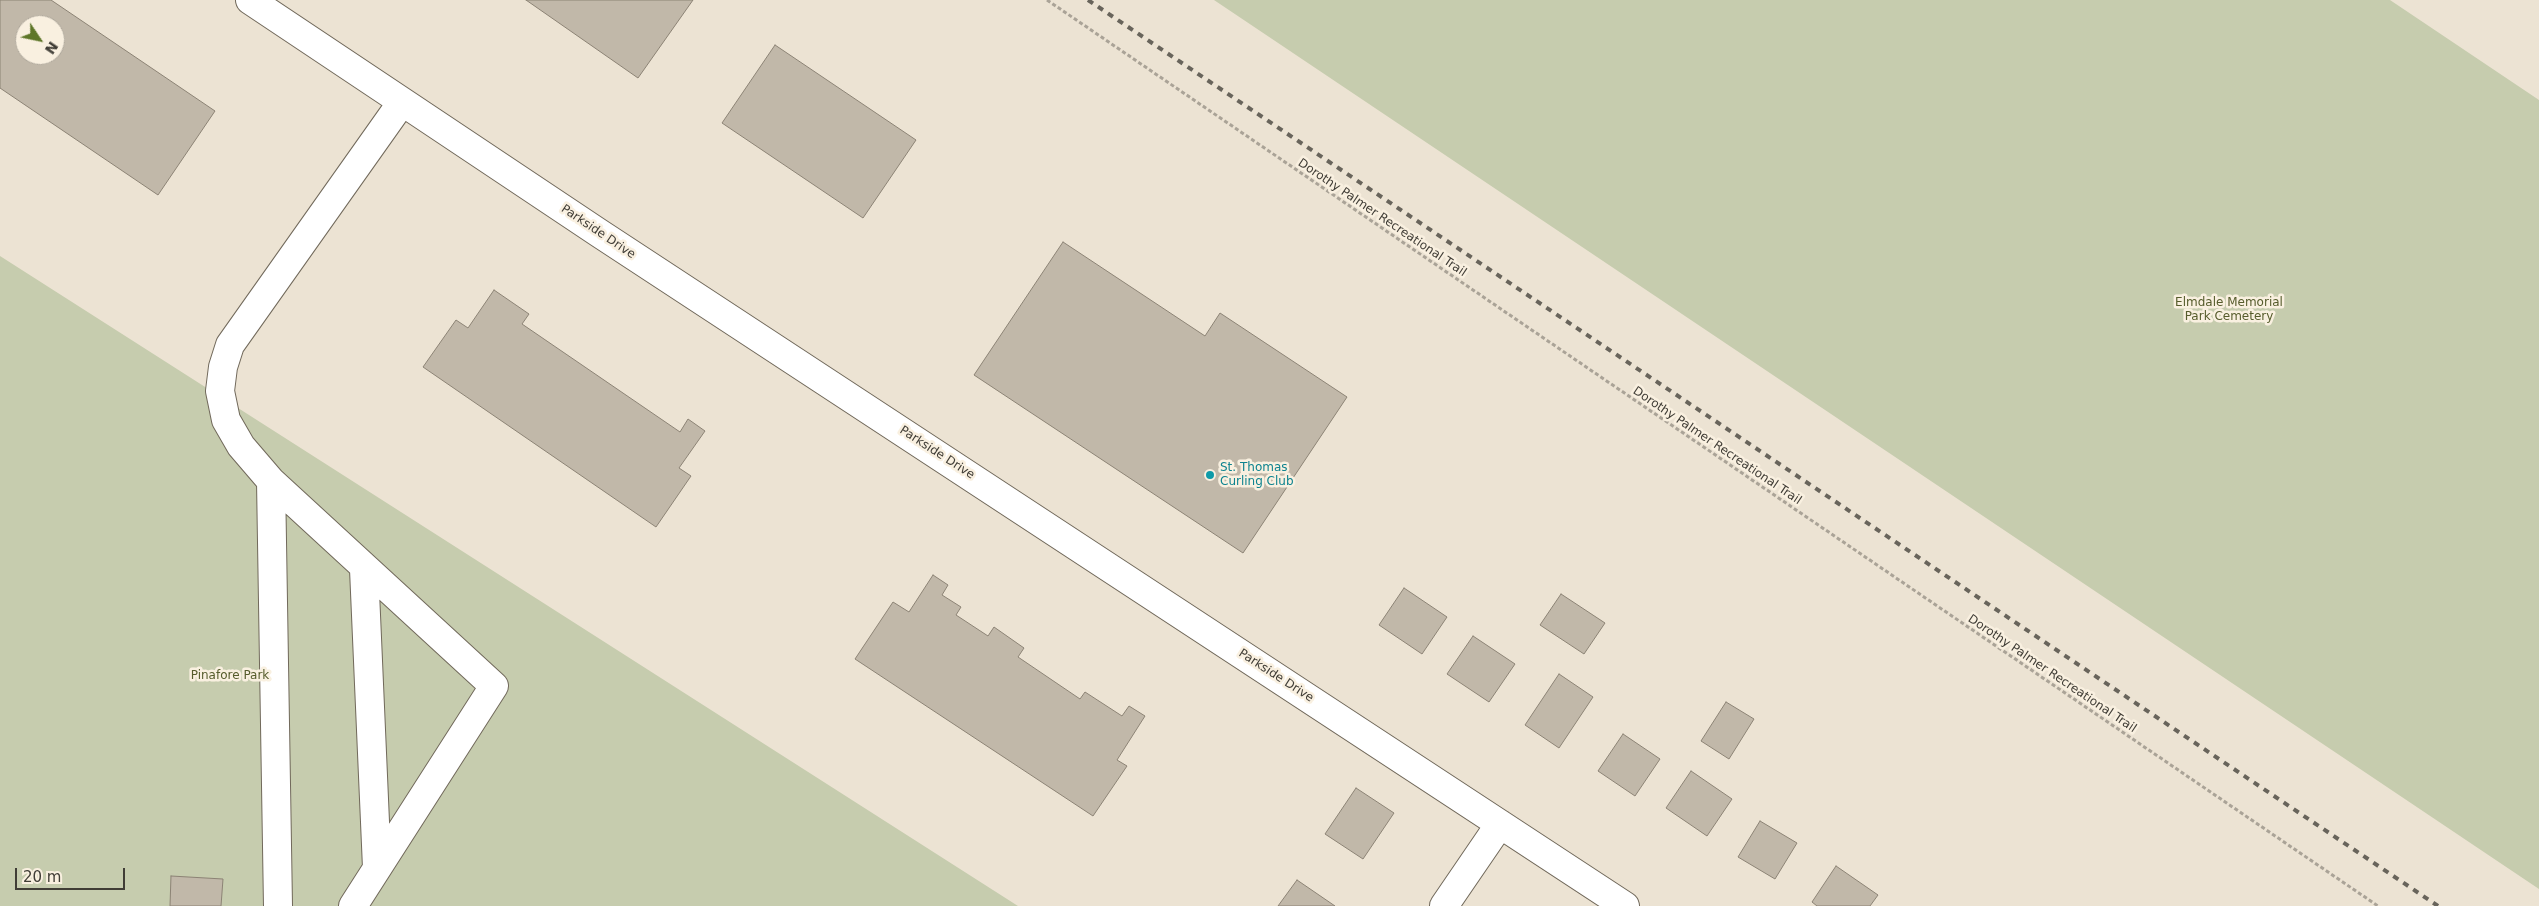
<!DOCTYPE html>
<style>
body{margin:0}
#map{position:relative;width:2539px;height:906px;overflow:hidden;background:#ece3d3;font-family:"DejaVu Sans",sans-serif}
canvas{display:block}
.north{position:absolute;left:15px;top:15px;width:50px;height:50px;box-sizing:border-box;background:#f9f0e0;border:1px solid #afa89c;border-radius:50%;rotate:124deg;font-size:14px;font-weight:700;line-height:20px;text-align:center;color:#403d36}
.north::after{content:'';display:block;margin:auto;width:18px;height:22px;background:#5e7628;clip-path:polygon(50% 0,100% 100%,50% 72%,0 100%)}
.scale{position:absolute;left:15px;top:868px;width:110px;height:22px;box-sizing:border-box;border:2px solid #403d36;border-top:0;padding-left:6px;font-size:15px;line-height:18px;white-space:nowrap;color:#403d36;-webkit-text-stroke:4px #f9f0e0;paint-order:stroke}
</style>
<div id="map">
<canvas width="2539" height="906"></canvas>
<div class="north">N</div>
<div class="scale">20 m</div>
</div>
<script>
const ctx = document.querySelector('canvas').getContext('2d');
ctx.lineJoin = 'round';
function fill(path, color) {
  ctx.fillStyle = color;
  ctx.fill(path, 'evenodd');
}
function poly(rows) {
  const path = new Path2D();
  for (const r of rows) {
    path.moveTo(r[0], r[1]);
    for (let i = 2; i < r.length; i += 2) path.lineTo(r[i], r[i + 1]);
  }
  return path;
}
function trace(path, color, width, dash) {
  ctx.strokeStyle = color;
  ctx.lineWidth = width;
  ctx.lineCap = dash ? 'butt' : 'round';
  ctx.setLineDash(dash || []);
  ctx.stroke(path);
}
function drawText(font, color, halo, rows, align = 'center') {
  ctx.font = font + ' "DejaVu Sans",sans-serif';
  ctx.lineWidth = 5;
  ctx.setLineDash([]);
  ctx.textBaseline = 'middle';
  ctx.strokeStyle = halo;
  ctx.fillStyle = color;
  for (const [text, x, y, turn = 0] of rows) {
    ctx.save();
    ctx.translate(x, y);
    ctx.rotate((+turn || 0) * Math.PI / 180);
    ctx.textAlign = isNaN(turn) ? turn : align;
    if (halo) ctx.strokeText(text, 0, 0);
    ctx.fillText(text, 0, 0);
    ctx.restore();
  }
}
fill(poly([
 [1214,0,2390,0,2539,100,2539,889],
 [0,256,1018,906,0,906]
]), '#c6ccae');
const building = poly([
 [0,0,51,0,215,111,158,195,0,88,0,0],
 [25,25,55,25,55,55,25,55,25,25],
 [526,0,693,0,638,78,526,0],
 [775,45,916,140,863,218,722,123,775,45],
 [1063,242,1205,336,1220,313,1347,397,1243,553,974,375,1063,242],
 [494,290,529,314,522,324,680,432,688,419,705,431,679,468,691,476,656,527,423,367,456,320,468,328,494,290],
 [933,575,948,585,942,595,961,607,956,615,988,636,994,627,1024,648,1018,657,1080,699,1085,692,1122,716,1129,706,1145,716,1117,760,1127,766,1093,816,855,659,893,602,909,612,933,575],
 [1404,588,1447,617,1422,654,1379,625,1404,588],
 [1561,594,1605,623,1584,654,1540,625,1561,594],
 [1473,636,1515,664,1489,702,1447,674,1473,636],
 [1559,674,1593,697,1559,748,1525,725,1559,674],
 [1726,702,1754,719,1729,759,1701,741,1726,702],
 [1623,734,1660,759,1635,796,1598,771,1623,734],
 [1691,771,1732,799,1707,836,1666,808,1691,771],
 [1356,788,1394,813,1363,859,1325,834,1356,788],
 [1760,821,1797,843,1775,879,1738,857,1760,821],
 [1836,866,1878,895,1870,906,1817,906,1812,902,1836,866],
 [171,876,223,879,221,906,170,906,171,876],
 [1297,880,1335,906,1278,906,1297,880]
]);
fill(building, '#c1b8a9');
trace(building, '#8c8375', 1);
const minor = poly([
 [250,0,599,233,1625,906],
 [271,481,278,906],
 [364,569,377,868],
 [353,906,494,686,271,481,241,446,226,420,220,391,223,367,230,345,402,102],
 [1444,906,1500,824]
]);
trace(minor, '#71695b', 30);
trace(poly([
 [1047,0,2378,906]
]), '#aaa397', 3, [4, 2.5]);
trace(minor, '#fff', 28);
trace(poly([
 [1088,0,2438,906]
]), '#68645b', 4, [6, 6]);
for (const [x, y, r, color] of [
 [1210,475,5,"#0f9aa8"]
]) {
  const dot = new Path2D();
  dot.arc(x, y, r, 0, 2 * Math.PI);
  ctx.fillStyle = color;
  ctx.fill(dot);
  trace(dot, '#f9f0e0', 2);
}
drawText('12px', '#403d36', '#f9f0e0', [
 ["Dorothy Palmer Recreational Trail",1382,218,34],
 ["Parkside Drive",598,232,34],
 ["Dorothy Palmer Recreational Trail",1717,446,34],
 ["Parkside Drive",937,453,33],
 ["Dorothy Palmer Recreational Trail",2052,674,34],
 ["Parkside Drive",1276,676,33]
]);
drawText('12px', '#565c2c', '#f9f0e0', [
 ["Elmdale Memorial",2229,303],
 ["Park Cemetery",2229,317],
 ["Pinafore Park",230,676]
]);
drawText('12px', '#0d838f', '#f9f0e0', [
 ["St. Thomas",1220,468],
 ["Curling Club",1220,482]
], 'left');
</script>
